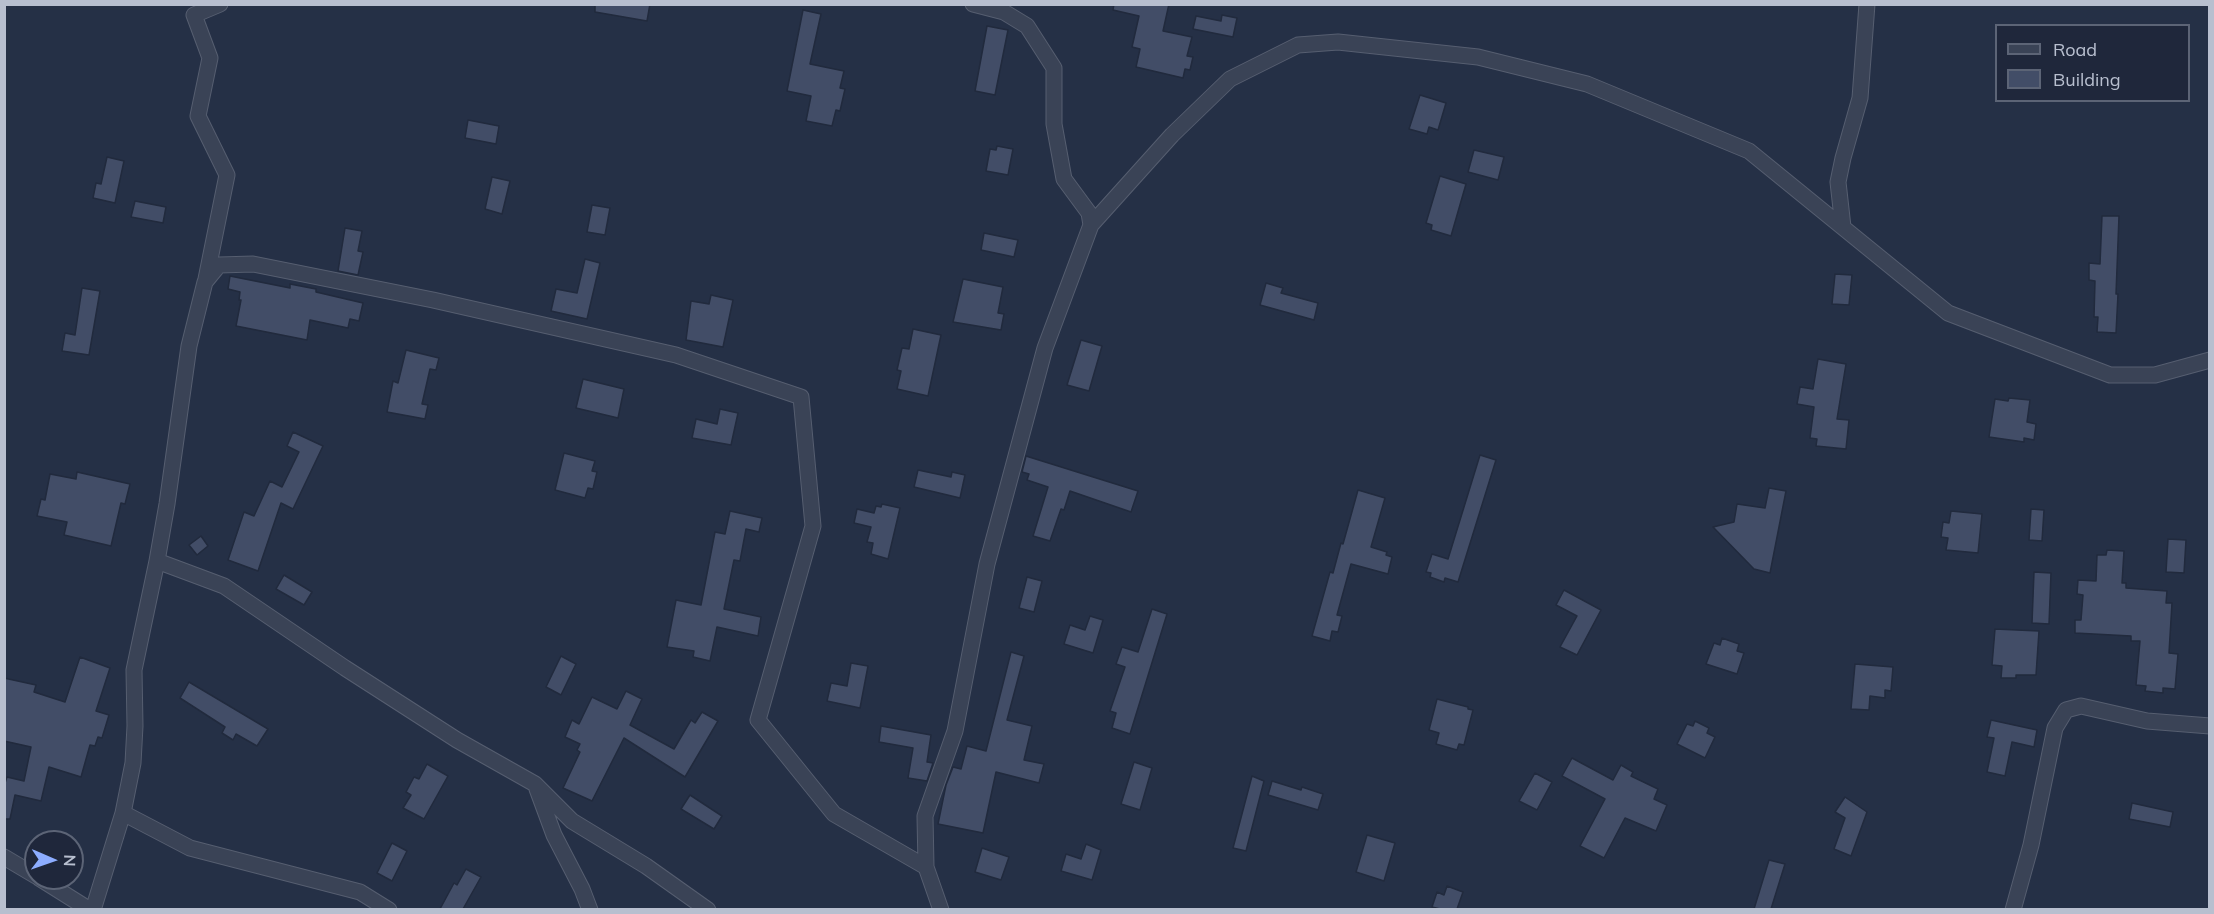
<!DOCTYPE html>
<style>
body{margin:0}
#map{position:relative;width:2214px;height:914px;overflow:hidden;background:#253046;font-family:Mulish,sans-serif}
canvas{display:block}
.frame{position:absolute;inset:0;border:6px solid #b8bfcf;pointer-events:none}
.legend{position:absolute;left:1995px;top:24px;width:195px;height:78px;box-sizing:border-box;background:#1f273b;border:2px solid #5c6476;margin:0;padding:8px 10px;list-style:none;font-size:18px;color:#b8bfcf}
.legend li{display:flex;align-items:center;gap:12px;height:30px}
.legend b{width:30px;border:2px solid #5c6476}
.north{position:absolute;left:24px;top:830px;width:60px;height:60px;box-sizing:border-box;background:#1f273b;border:2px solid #5c6476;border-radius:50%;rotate:92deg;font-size:16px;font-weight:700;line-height:24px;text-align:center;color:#b8bfcf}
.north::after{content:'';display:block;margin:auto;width:21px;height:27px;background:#8dadff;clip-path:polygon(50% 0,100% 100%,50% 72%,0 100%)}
</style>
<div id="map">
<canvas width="2214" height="914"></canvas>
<div class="frame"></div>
<ul class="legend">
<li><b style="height:8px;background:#3a4356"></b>Road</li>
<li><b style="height:16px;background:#424d67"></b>Building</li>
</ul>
<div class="north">N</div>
</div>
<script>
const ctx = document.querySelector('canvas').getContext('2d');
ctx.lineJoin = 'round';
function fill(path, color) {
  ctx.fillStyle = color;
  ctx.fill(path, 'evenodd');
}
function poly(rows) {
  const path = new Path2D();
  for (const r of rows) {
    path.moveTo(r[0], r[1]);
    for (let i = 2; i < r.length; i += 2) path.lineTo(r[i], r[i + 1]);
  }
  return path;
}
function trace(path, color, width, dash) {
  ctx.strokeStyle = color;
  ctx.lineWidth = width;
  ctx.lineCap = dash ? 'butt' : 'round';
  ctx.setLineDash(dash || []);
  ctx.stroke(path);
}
const building = poly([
 [595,4,650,4,647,21,595,12,595,4],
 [1114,4,1169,4,1163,31,1192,37,1187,56,1193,57,1190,70,1185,69,1183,78,1136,67,1140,49,1132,47,1139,16,1113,10,1114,4],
 [803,10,821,14,810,64,844,71,840,88,845,89,840,111,836,110,832,126,806,121,811,96,787,91,803,10],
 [1222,15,1237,18,1233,37,1193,29,1196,16,1221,21,1222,15],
 [987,26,1008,30,995,95,975,91,987,26],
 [1420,95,1446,103,1438,130,1429,127,1427,134,1409,129,1420,95],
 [468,120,499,126,496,144,465,138,468,120],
 [997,146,1013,149,1008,175,986,171,990,149,996,150,997,146],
 [1474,150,1504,157,1498,180,1468,172,1474,150],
 [107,157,124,161,115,203,93,198,96,183,101,184,107,157],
 [1440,176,1466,184,1451,236,1431,230,1432,225,1426,223,1440,176],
 [492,177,510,181,502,214,485,209,492,177],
 [135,201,166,207,163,223,131,217,135,201],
 [592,205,610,208,605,235,587,232,592,205],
 [2102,216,2119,216,2116,294,2118,294,2116,333,2097,332,2098,317,2094,317,2095,281,2089,280,2089,263,2100,264,2102,216],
 [345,228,362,231,358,251,363,252,358,275,338,271,345,228],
 [984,233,1018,240,1014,257,981,250,984,233],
 [585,259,600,263,587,319,551,311,556,289,577,293,585,259],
 [1835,274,1852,275,1849,305,1832,304,1835,274],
 [230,276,290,288,290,284,316,289,316,292,363,303,359,321,350,319,348,328,310,320,307,340,236,326,241,300,239,300,240,292,228,289,230,276],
 [963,279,1003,287,998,313,1004,314,1001,330,953,322,963,279],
 [1266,283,1283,288,1281,293,1318,303,1314,320,1260,305,1266,283],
 [82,288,100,291,89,355,62,351,65,333,75,335,82,288],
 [711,295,733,300,723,347,686,340,691,301,709,304,711,295],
 [913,329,941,335,928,396,897,389,901,371,897,370,902,348,909,349,913,329],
 [1081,340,1102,346,1089,391,1067,385,1081,340],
 [406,350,439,358,436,370,430,369,422,404,428,405,425,419,387,412,393,381,398,383,406,350],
 [1818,359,1846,364,1837,419,1849,420,1846,449,1816,446,1817,439,1810,438,1814,407,1797,404,1800,387,1813,389,1818,359],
 [583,379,624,389,618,418,576,408,583,379],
 [2009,398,2030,400,2027,422,2036,424,2034,440,2024,438,2024,442,1989,437,1995,399,2008,401,2009,398],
 [720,409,738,413,731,445,692,438,696,419,717,424,720,409],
 [293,432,323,446,293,509,281,503,258,571,228,560,244,512,254,516,270,481,282,487,299,452,287,446,293,432],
 [564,453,595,461,592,471,597,472,593,489,588,488,585,498,555,490,564,453],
 [1480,455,1496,460,1458,582,1445,578,1444,582,1430,577,1431,573,1426,572,1432,554,1448,559,1480,455],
 [1026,456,1138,491,1131,512,1070,491,1064,510,1061,509,1050,541,1033,536,1048,487,1027,480,1029,474,1022,472,1026,456],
 [918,470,951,477,952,472,965,475,960,498,914,487,918,470],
 [77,472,130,484,125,504,121,503,111,546,64,535,67,522,37,516,41,499,45,500,50,474,76,479,77,472],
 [1769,488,1786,491,1770,573,1754,569,1713,527,1734,522,1737,504,1765,508,1769,488],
 [1358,490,1385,498,1371,547,1387,552,1386,555,1392,557,1388,574,1351,564,1337,615,1342,616,1338,632,1332,631,1330,641,1312,636,1330,572,1333,573,1341,543,1343,544,1358,490],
 [882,504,900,508,888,559,871,554,873,543,867,542,871,527,854,523,857,509,874,513,876,506,881,507,882,504],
 [2031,509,2044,510,2042,541,2029,540,2031,509],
 [730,511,762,518,759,532,746,529,740,561,734,560,724,609,761,617,758,636,717,627,710,661,693,657,694,651,667,647,676,600,701,605,715,532,725,534,730,511],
 [1951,511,1982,514,1978,553,1946,550,1948,538,1941,537,1943,522,1949,523,1951,511],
 [201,536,208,546,197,555,189,545,201,536],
 [2168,539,2186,540,2184,573,2166,572,2168,539],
 [2107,550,2124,551,2122,583,2126,583,2126,588,2167,591,2166,603,2172,603,2169,653,2178,654,2175,689,2163,688,2163,693,2145,691,2146,686,2136,685,2140,641,2131,641,2131,636,2075,633,2075,620,2081,620,2083,595,2077,594,2078,580,2096,581,2097,555,2106,555,2107,550],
 [2034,572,2051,573,2049,624,2032,623,2034,572],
 [284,575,312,592,304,605,276,589,284,575],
 [1027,577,1042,581,1034,612,1019,608,1027,577],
 [1564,590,1601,610,1577,655,1560,647,1577,616,1556,605,1564,590],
 [1152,609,1167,614,1130,734,1112,728,1116,713,1110,711,1125,667,1116,664,1122,647,1138,652,1152,609],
 [1090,616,1103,620,1093,653,1064,644,1070,625,1085,630,1090,616],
 [1995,629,2039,631,2036,675,2016,675,2016,678,2001,678,2002,666,1992,665,1995,629],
 [1722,638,1739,644,1737,651,1744,653,1737,674,1706,664,1714,643,1720,645,1722,638],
 [1011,652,1024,656,1007,720,1032,726,1024,760,1044,764,1039,783,996,772,983,833,938,824,946,785,953,767,961,769,967,746,986,751,1011,652],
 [561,656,576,664,561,695,546,687,561,656],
 [80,657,110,668,96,711,109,715,102,738,98,737,95,746,90,745,81,777,49,767,41,801,15,795,10,819,4,819,4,786,7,777,24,781,31,747,4,741,4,678,36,685,34,692,65,702,80,657],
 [851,663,868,666,860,708,827,701,831,683,847,686,851,663],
 [1855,664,1893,667,1891,691,1885,690,1885,698,1870,696,1869,710,1851,709,1855,664],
 [189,682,268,729,257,746,236,734,233,740,222,733,225,727,180,698,189,682],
 [626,691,642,699,630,725,674,749,691,720,695,723,702,712,718,721,685,777,624,738,592,801,563,788,580,752,577,750,580,744,565,737,572,720,579,724,592,697,617,709,626,691],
 [1437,699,1468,707,1468,709,1473,710,1464,745,1459,744,1457,750,1436,744,1439,733,1429,730,1437,699],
 [1991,720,2037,730,2034,747,2012,742,2005,776,1987,772,1994,738,1987,737,1991,720],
 [1695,721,1709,728,1707,733,1715,737,1705,758,1677,744,1687,724,1693,726,1695,721],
 [881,726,931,735,927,762,933,763,927,781,908,778,913,748,879,742,881,726],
 [1572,758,1613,780,1621,765,1633,772,1631,776,1658,789,1654,799,1667,805,1656,831,1625,818,1604,858,1580,846,1605,799,1562,776,1572,758],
 [1134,762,1152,768,1140,810,1121,804,1134,762],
 [427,764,448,776,424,819,403,808,411,795,406,792,414,777,419,779,427,764],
 [1535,773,1552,782,1537,810,1519,801,1535,773],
 [1252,776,1264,781,1246,851,1233,848,1252,776],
 [1272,781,1301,790,1302,787,1323,794,1318,810,1268,795,1272,781],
 [690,795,722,816,714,829,681,809,690,795],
 [1845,797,1867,812,1851,856,1834,849,1845,818,1835,812,1845,797],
 [2132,803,2173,812,2170,827,2129,819,2132,803],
 [1367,835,1395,843,1384,881,1356,872,1367,835],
 [392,843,407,851,392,881,377,873,392,843],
 [1086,844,1101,850,1092,880,1061,871,1066,854,1081,859,1086,844],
 [982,848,1009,857,1001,880,975,872,982,848],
 [1769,860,1785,864,1771,909,1754,909,1769,860],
 [466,869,481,877,463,909,440,909,454,883,457,885,466,869],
 [1447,886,1463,892,1457,909,1440,909,1432,907,1437,892,1444,895,1447,886]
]);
fill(building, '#424d67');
trace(building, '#212a3d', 1.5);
const minor = poly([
 [973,4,1004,12,1027,26,1054,68,1054,124,1064,179,1089,213,1091,225],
 [1843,227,1838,182,1843,158,1860,98,1867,4],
 [206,279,227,175,198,116,210,58,194,15,220,4],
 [157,561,224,586,345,668,457,740,535,784,572,821,646,866,708,910],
 [537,789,554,835,582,889,590,910],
 [123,813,190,848,360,892,389,910],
 [4,857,36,876],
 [39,878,90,910],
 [93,910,123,813,133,763,135,726,134,670,157,561,167,504,189,346,205,282,219,265,253,264,433,300,676,355,801,397,813,526,758,720,834,814,926,867],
 [941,910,926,867,925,816,955,731,987,564,1045,348,1091,225,1172,135,1230,79,1298,45,1338,42,1478,57,1587,84,1749,151,1948,313,2110,375,2155,375,2210,360],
 [2013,910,2031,845,2055,728,2066,710,2081,706,2147,721,2210,726]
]);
trace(minor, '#565e70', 17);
trace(minor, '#3a4356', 15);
</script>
